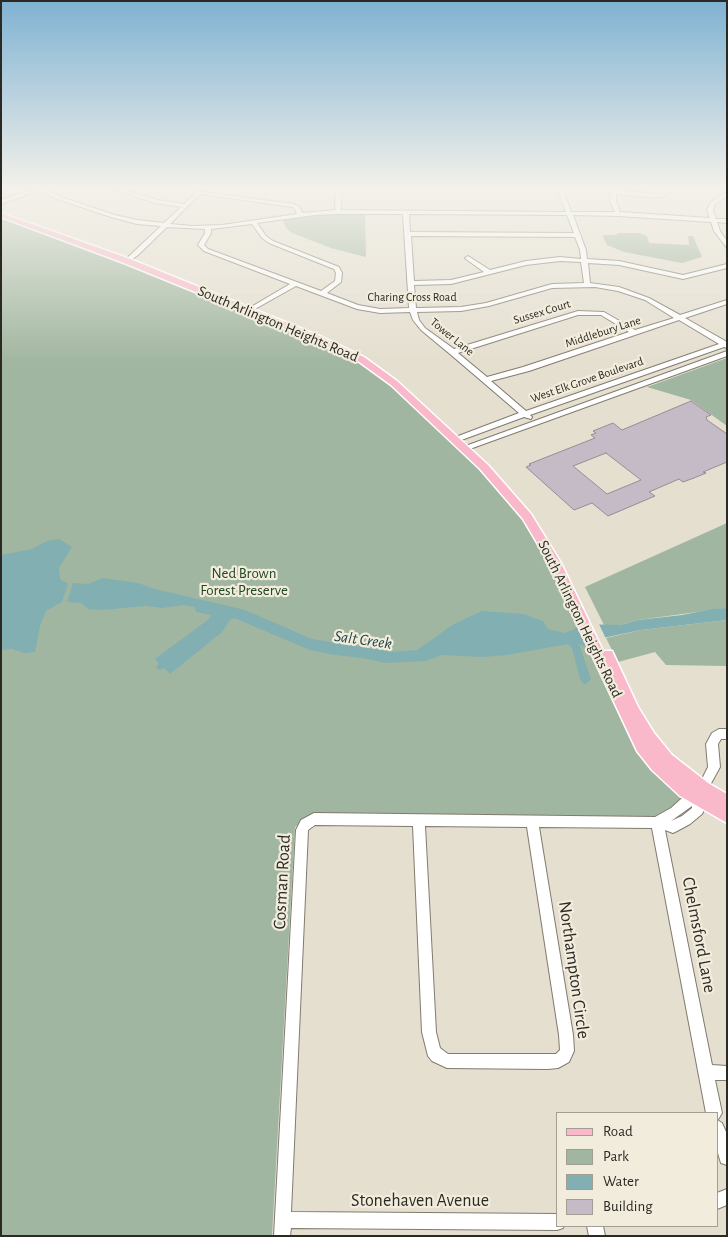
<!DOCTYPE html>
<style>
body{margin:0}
#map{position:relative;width:728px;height:1237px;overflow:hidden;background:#e5dfd0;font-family:"Alegreya Sans",sans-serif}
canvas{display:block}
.frame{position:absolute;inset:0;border:2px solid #2b2924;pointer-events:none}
.legend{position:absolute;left:556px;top:1112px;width:162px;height:115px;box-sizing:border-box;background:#f2ecdd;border:1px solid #a29e93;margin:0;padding:6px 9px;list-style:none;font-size:15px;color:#2b2924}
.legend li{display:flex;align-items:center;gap:10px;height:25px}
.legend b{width:25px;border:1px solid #a29e93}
</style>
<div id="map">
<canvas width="728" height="1237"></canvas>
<div class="frame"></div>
<ul class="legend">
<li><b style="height:6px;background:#fab8cb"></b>Road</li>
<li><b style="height:14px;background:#a1b6a0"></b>Park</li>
<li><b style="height:14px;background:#81afb2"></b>Water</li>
<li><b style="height:14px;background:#c5bbc7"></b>Building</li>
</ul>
</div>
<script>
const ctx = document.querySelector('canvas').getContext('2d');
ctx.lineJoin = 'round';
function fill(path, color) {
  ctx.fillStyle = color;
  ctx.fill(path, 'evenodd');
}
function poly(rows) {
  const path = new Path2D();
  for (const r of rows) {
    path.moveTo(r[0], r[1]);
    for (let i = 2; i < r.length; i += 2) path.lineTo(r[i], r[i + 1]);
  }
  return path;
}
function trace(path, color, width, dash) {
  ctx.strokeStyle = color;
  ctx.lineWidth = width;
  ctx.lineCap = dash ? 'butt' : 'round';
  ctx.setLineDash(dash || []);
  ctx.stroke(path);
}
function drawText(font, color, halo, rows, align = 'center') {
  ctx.font = font + ' "Alegreya Sans",sans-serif';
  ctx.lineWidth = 4.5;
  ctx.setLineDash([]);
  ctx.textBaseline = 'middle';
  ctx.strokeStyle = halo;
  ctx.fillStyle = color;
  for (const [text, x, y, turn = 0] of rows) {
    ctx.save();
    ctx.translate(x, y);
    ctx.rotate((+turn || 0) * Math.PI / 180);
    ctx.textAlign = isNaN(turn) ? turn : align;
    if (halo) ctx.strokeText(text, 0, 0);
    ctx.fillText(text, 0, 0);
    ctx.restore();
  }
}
fill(poly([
 [320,214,365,214,366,257,331,248,292,233,286,228,282,219],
 [1,215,90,247,350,353,422,408,527,517,590,649,697,799,657,823,307,818,295,827,272,1236,1,1236],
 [617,233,639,233,647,236,649,243,689,245,688,236,693,236,702,257,682,263,624,252,607,245,602,235,617,235],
 [727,358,727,426,691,400,647,387],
 [727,523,727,608,638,620,620,625,604,625,585,587],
 [727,620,727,666,666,665,655,652,618,662,606,638,641,630]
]), '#a1b6a0');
fill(poly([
 [59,539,72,547,59,568,60,579,68,584,62,602,46,611,40,626,35,652,24,653,12,649,1,650,1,555,32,549,47,541],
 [103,578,138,583,155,589,245,610,312,639,391,652,417,650,454,624,482,611,523,614,543,621,548,629,564,633,573,630,580,624,620,625,638,620,682,615,713,609,727,608,727,620,641,630,598,639,590,649,579,644,591,679,586,684,583,684,580,679,572,648,568,644,507,655,483,657,442,655,426,661,386,663,362,658,335,655,310,650,234,618,230,620,222,632,170,674,164,668,159,670,156,667,159,664,155,659,209,619,211,615,196,612,195,607,184,605,162,608,146,606,100,610,88,609,81,603,67,602,73,583,88,584]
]), '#81afb2');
fill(poly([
 [590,621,598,622,607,641,599,642,593,650,588,650,575,623]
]), '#e5dfd0');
const building = poly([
 [691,401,711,415,706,417,707,420,727,434,727,462,703,472,706,473,694,478,683,482,679,479,649,492,655,496,608,516,592,503,574,510,526,467,531,465,529,464,595,438,591,435,596,433,593,431,613,423,622,430,691,401],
 [606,453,641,480,607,494,573,466,606,453]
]);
fill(building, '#c5bbc7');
trace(building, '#958c97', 1);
const minor = poly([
 [33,189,47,189,61,197,115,215,137,220,164,223,181,207,155,203,112,189,121,189,158,200,184,204,194,194,192,193,192,191,203,189,202,192,294,204,300,207,302,213,335,210,336,189,342,189,341,210,566,212,557,189,563,189,571,212,615,212,610,201,611,189,655,194,661,194,666,189,672,189,665,196,655,198,616,194,616,201,620,212,710,218,707,210,710,203,727,191,727,196,715,204,713,210,716,219,727,219,727,223,717,222,720,231,727,241,727,248,714,231,711,222,618,216,573,215,586,250,587,259,619,261,683,275,727,264,727,268,683,279,619,265,588,263,590,283,619,287,649,298,680,315,727,300,727,304,685,318,727,342,727,348,724,347,530,415,532,417,531,419,524,417,456,442,453,442,453,438,519,413,450,354,421,330,413,320,410,312,380,313,357,309,296,286,255,309,251,309,251,307,290,284,204,251,198,245,205,233,205,229,167,227,138,255,127,263,125,262,125,260,161,226,137,224,111,217,57,199,40,190,1,204,1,200,33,189],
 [200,194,293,207,295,209,297,214,222,225,192,226,170,224,200,194],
 [338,214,403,214,409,308,380,309,358,305,327,293,341,282,342,273,339,267,273,241,266,236,257,223,315,215,338,214],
 [409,214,567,215,574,233,410,232,409,214],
 [252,224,262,238,269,243,334,269,336,273,335,281,321,291,208,249,204,245,211,233,211,229,252,224],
 [411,236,575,237,580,250,581,259,560,257,526,261,490,270,468,256,465,258,466,259,484,272,451,280,414,281,411,236],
 [560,261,581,262,584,283,552,284,486,303,461,307,416,308,414,285,451,284,526,265,560,261],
 [595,287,618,291,645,300,674,318,635,330,604,312,578,311,454,349,425,328,419,320,417,312,461,311,489,306,552,288,595,287],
 [578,315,601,315,629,332,523,367,487,377,458,353,578,315],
 [679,320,719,344,526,411,491,381,529,371,679,320],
 [727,351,727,356,467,450,461,450,460,448,727,351],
 [719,729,727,729,727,739,721,739,718,744,720,767,703,798,704,810,702,814,690,824,677,831,673,833,665,830,712,1065,727,1066,727,1080,715,1080,722,1113,719,1118,717,1120,717,1113,706,1113,652,828,539,827,573,1035,574,1051,569,1062,558,1068,548,1069,447,1068,432,1061,428,1056,422,1032,413,826,315,825,308,830,291,1212,557,1214,557,1226,564,1226,563,1228,557,1230,291,1228,290,1236,274,1236,296,830,301,820,314,813,655,817,671,808,681,799,694,795,708,767,706,744,712,733,719,729],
 [692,806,692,808,682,816,671,821,692,806],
 [425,826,527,827,559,1035,560,1050,556,1054,448,1054,440,1048,436,1032,425,826],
 [717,1120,722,1123,727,1134,727,1165,721,1163,717,1150,717,1120],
 [727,1189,727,1205,717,1209,717,1193,727,1189],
 [587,1226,603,1226,605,1236,589,1236,587,1226]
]);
const major = poly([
 [1,213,130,259,322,337,364,357,397,381,488,465,531,514,561,563,603,651,612,651,638,707,654,733,672,755,708,783,727,794,727,823,680,796,652,770,637,751,549,563,523,519,480,469,391,385,358,361,316,341,124,263,1,217,1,213]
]);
trace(minor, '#817b6f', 2);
trace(major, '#fff', 3);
fill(minor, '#fff');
fill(major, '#fab8cb');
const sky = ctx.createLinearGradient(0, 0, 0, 362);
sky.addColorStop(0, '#7fb2d2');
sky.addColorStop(0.52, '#f3f1ea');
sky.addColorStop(1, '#f3f1ea00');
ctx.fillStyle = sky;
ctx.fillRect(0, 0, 728, 362);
drawText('12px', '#2b2924', '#f2ecdd', [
 ["Charing Cross Road",412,297],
 ["Sussex Court",542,312,-17],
 ["Middlebury Lane",603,332,-18],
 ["Tower Lane",452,337,39],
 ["West Elk Grove Boulevard",587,380,-19]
]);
drawText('15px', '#2b2924', '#f2ecdd', [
 ["South Arlington Heights Road",278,324,23],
 ["South Arlington Heights Road",580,619,64]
]);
drawText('15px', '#204821', '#f2ecdd', [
 ["Ned Brown",244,573],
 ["Forest Preserve",244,590]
]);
drawText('italic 16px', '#133f42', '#f2ecdd', [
 ["Salt Creek",363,640,8]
]);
drawText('18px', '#2b2924', '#f2ecdd', [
 ["Cosman Road",282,882,-87],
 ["Chelmsford Lane",699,935,79],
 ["Northampton Circle",574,970,82],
 ["Stonehaven Avenue",420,1201]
]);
</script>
